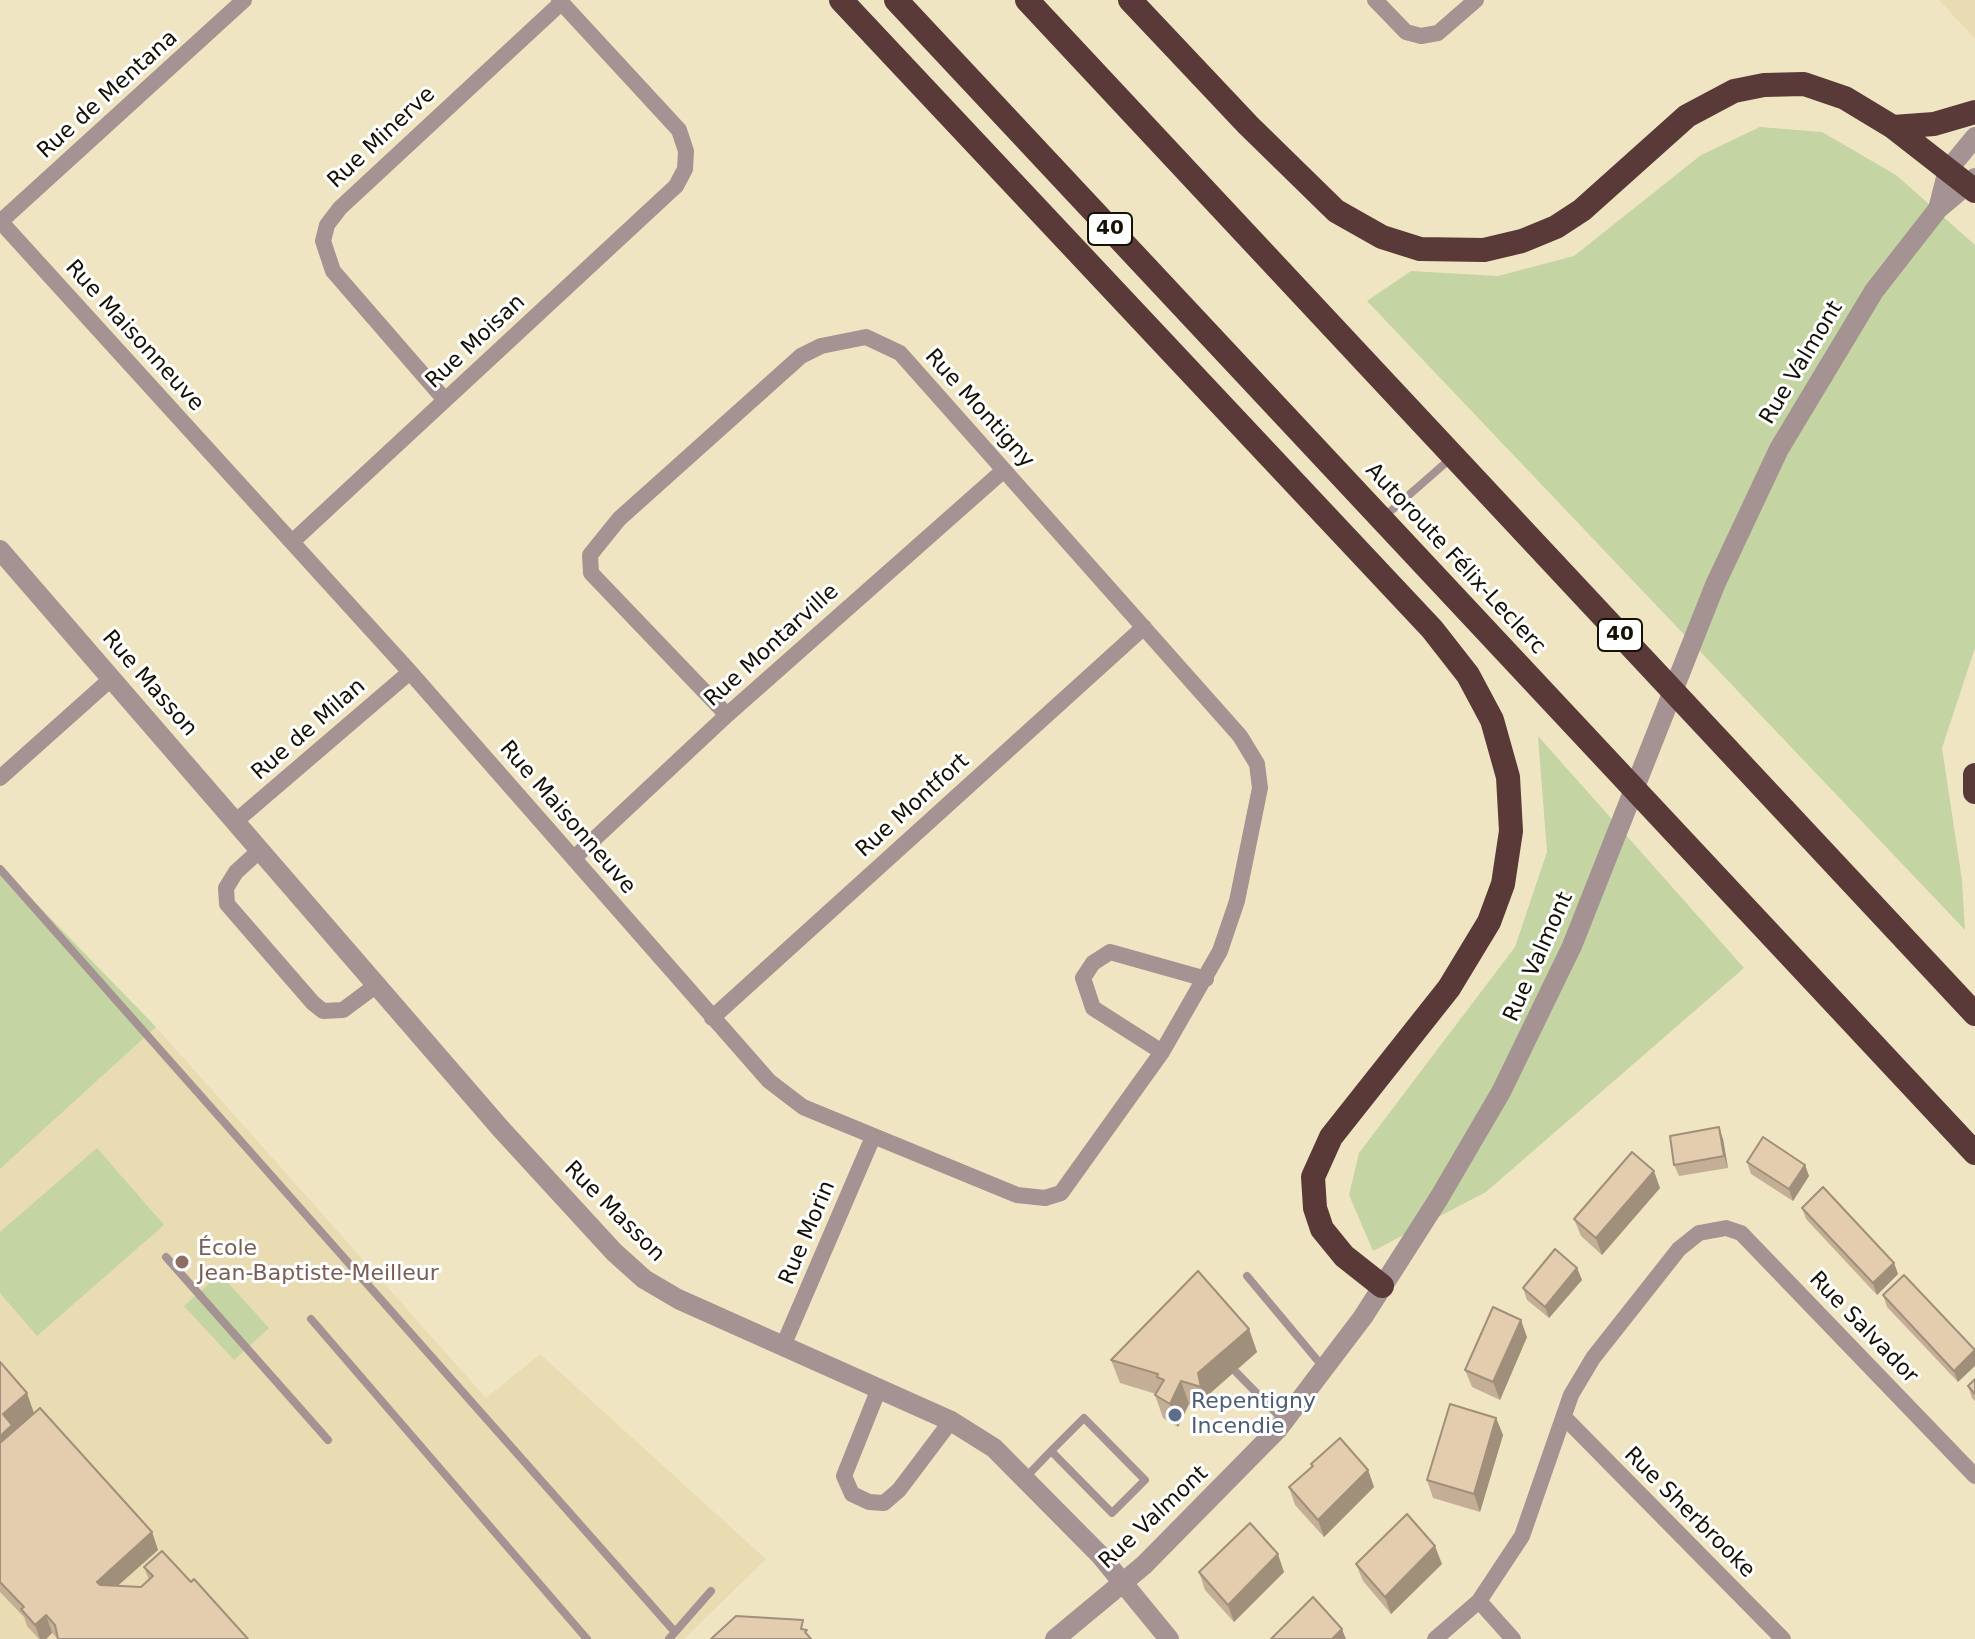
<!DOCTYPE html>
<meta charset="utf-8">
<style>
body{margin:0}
canvas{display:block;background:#f0e5c2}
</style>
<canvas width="1975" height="1639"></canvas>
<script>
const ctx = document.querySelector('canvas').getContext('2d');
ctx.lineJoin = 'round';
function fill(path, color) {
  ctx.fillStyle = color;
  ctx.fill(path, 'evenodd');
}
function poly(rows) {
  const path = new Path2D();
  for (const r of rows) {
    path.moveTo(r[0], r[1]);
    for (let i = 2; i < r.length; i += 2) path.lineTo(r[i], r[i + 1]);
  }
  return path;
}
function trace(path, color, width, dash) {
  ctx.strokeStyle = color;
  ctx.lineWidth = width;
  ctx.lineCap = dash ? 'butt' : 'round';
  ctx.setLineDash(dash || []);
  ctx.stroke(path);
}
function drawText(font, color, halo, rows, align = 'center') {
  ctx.font = font + ' "DejaVu Sans",sans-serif';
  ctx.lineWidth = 6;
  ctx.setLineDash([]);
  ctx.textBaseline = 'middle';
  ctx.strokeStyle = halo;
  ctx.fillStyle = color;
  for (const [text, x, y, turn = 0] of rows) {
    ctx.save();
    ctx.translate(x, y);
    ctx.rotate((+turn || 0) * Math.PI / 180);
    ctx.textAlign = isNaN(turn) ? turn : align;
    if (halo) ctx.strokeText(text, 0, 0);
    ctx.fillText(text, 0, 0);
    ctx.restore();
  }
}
fill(poly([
 [1939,0,1975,0,1975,39],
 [156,1027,486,1398,540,1354,766,1559,684,1639,0,1639,0,1169]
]), '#eadcb2');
fill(poly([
 [1760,127,1822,132,1896,175,1975,245,1975,648,1942,748,1962,880,1965,930,1367,301,1411,271,1498,276,1574,256,1701,155],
 [1538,736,1744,968,1486,1192,1373,1251,1349,1195,1359,1153,1515,947,1547,852],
 [0,866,156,1027,0,1169],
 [97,1148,164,1225,37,1336,0,1293,0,1232],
 [220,1274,269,1328,234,1360,184,1306]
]), '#c4d4a2');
trace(poly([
 [1385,516,1450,459],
 [0,869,675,1632],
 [166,1257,328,1440],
 [1247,1276,1323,1367],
 [311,1319,587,1639],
 [1236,1372,1283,1420],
 [1026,1477,1051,1451,1084,1418,1145,1480,1112,1513,1051,1451],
 [669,1639,711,1591]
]), '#a59393', 8);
trace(poly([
 [1375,0,1406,32,1421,36,1438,33,1476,0],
 [0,221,410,672,769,1081,803,1107,1017,1195,1045,1198,1061,1193,1162,1052,1220,951,1237,901,1260,788,1257,764,1240,736,900,353,866,337,821,346,801,356,619,519,590,555,591,573,727,715],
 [0,222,244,0],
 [445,400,333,271,323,241,327,225,340,208,561,3],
 [292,542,676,186,685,169,686,151,679,130,559,0],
 [0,778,112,678],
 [236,821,410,672],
 [259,851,236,872,226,888,227,904,313,1003,323,1011,343,1010,378,984],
 [574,858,727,715,1004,470],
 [712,1018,1144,627],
 [1162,1052,1093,1008,1083,978,1093,963,1110,952,1206,979],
 [783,1346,873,1137],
 [878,1391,844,1476,852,1494,869,1502,884,1503,899,1490,951,1421],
 [1564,1417,1783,1639],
 [1479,1601,1513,1639],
 [1435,1639,1479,1601,1522,1536,1571,1395,1593,1358,1679,1249,1699,1233,1726,1228,1741,1233,1975,1476]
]), '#a59393', 16);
trace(poly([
 [1938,209,1948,170,1975,137],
 [0,550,501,1129,614,1252,644,1279,678,1299,951,1421,994,1448,1100,1555,1169,1639],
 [1055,1639,1144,1565,1278,1429,1363,1317,1439,1198,1501,1092,1572,946,1715,585,1779,449,1874,291,1938,209,1975,178]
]), '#a59393', 20);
trace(poly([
 [841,0,1432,629,1468,675,1492,720,1508,777,1511,831,1503,884,1489,922,1449,988,1331,1137,1313,1177,1315,1208,1322,1229,1344,1256,1382,1286],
 [896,0,1975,1153],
 [1027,0,1975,1014],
 [1130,0,1248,125,1336,211,1382,237,1420,249,1484,250,1522,241,1556,227,1582,210,1687,116,1734,91,1764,85,1804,84,1845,98,1893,127,1975,191],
 [1893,127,1934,124,1975,112],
 [1975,775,1975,792]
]), '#5a3939', 24);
fill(poly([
 [1723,1139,1728,1168,1679,1176,1674,1165],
 [1747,1162,1805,1165,1809,1176,1793,1201,1751,1174],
 [1660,1188,1602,1255,1581,1236,1574,1219],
 [1802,1208,1894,1263,1898,1274,1877,1295,1806,1219],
 [1577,1268,1582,1280,1549,1318,1527,1300,1523,1288],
 [1883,1295,1975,1350,1958,1382,1887,1307],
 [1249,1329,1257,1352,1207,1396,1209,1410,1189,1404,1178,1427,1163,1418,1155,1395,1156,1394,1120,1383,1111,1360],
 [1527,1337,1500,1400,1472,1387,1465,1370],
 [0,1362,34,1413,152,1532,158,1550,117,1586,141,1587,149,1580,144,1567,191,1582,58,1639,52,1633,46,1639,39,1639,27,1626,24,1617,0,1592],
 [1975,1379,1975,1401,1972,1398,1968,1386],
 [1496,1418,1503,1435,1480,1512,1433,1498,1427,1480],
 [1311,1464,1368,1470,1374,1487,1324,1537,1295,1505,1289,1487,1312,1467],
 [1356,1564,1442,1564,1391,1614,1363,1581],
 [1199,1572,1284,1572,1234,1622,1205,1590]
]), '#c4af96');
fill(poly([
 [1719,1127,1723,1139,1728,1168,1724,1156],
 [1805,1165,1809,1176,1793,1201,1789,1189],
 [1654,1171,1660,1188,1602,1255,1596,1238],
 [1894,1263,1898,1274,1877,1295,1873,1283],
 [1577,1268,1582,1280,1549,1318,1545,1307],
 [1521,1320,1527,1337,1500,1400,1493,1382],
 [1249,1329,1257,1352,1207,1396,1209,1410,1201,1387,1198,1373],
 [1975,1351,1975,1366,1958,1382,1954,1371],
 [1181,1381,1189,1404,1178,1427,1170,1404],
 [27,1393,35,1416,0,1466,0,1436,3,1414],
 [1496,1418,1503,1435,1480,1512,1474,1494],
 [1368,1470,1374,1487,1324,1537,1318,1520],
 [152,1532,158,1550,103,1599,97,1582],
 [1435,1546,1442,1564,1391,1614,1385,1597],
 [1278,1554,1284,1572,1234,1622,1228,1605],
 [46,1615,52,1633,46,1639,40,1639,35,1625],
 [1342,1629,1346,1639,1332,1639]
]), '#a08f7a');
const building = poly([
 [1719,1127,1724,1156,1674,1165,1670,1136,1719,1127],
 [1763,1137,1805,1165,1789,1189,1747,1162,1763,1137],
 [1632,1152,1654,1171,1596,1238,1574,1219,1632,1152],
 [1823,1187,1894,1263,1873,1283,1802,1208,1823,1187],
 [1555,1249,1577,1268,1545,1307,1523,1288,1555,1249],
 [1198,1271,1249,1329,1198,1373,1201,1387,1181,1381,1170,1404,1155,1395,1164,1380,1157,1377,1158,1374,1111,1360,1198,1271],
 [1904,1275,1975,1350,1954,1371,1883,1295,1904,1275],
 [1493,1307,1521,1320,1493,1382,1465,1370,1493,1307],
 [0,1362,27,1393,3,1414,12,1425,0,1436,0,1362],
 [1975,1379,1975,1394,1968,1386,1975,1379],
 [1450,1404,1496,1418,1474,1494,1427,1480,1450,1404],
 [40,1408,152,1532,97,1582,100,1585,141,1587,153,1576,144,1567,162,1551,191,1582,194,1579,248,1639,58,1639,55,1625,46,1615,35,1625,21,1609,24,1607,0,1582,0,1443,40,1408],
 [1340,1438,1368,1470,1318,1520,1289,1487,1313,1466,1311,1464,1340,1438],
 [1407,1514,1435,1546,1385,1597,1356,1564,1407,1514],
 [1250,1523,1278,1554,1228,1605,1199,1572,1250,1523],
 [1313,1597,1342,1629,1332,1639,1271,1639,1313,1597],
 [736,1616,803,1620,801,1629,807,1630,805,1632,811,1639,711,1639,736,1616]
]);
fill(building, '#e4ccaf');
trace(building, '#a08f7a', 2);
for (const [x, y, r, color] of [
 [182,1262,8,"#8d6e63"],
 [1175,1415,8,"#5c6f8a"]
]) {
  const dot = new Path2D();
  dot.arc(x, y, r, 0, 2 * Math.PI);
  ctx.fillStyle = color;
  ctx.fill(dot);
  trace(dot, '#fff', 3);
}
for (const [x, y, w] of [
 [1110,229,44],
 [1620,635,44]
]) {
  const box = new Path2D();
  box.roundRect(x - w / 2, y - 16, w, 32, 6);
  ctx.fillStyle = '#fff';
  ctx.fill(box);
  trace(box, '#151105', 2);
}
drawText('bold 20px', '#151105', null, [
 ["40",1110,229],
 ["40",1620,635]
]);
drawText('22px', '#151105', '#fff', [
 ["Rue de Mentana",108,95,-42],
 ["Rue Minerve",382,138,-43],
 ["Rue Maisonneuve",134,336,48],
 ["Rue Moisan",476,342,-43],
 ["Rue Valmont",1802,363,-59],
 ["Rue Montigny",979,409,48],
 ["Autoroute Félix-Leclerc",1455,559,47],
 ["Rue Montarville",772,646,-42],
 ["Rue Masson",149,684,49],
 ["Rue de Milan",309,730,-41],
 ["Rue Montfort",913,806,-42],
 ["Rue Maisonneuve",567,818,49],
 ["Rue Valmont",1539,957,-66],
 ["Rue Masson",614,1212,45],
 ["Rue Morin",808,1233,-67],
 ["Rue Salvador",1863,1328,46],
 ["Rue Sherbrooke",1689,1513,45],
 ["Rue Valmont",1154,1518,-43]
]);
drawText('22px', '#785e54', '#fff', [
 ["École",198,1249],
 ["Jean-Baptiste-Meilleur",198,1274]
], 'left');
drawText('22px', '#4e5e75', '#fff', [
 ["Repentigny",1191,1402],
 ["Incendie",1191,1427]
], 'left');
</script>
